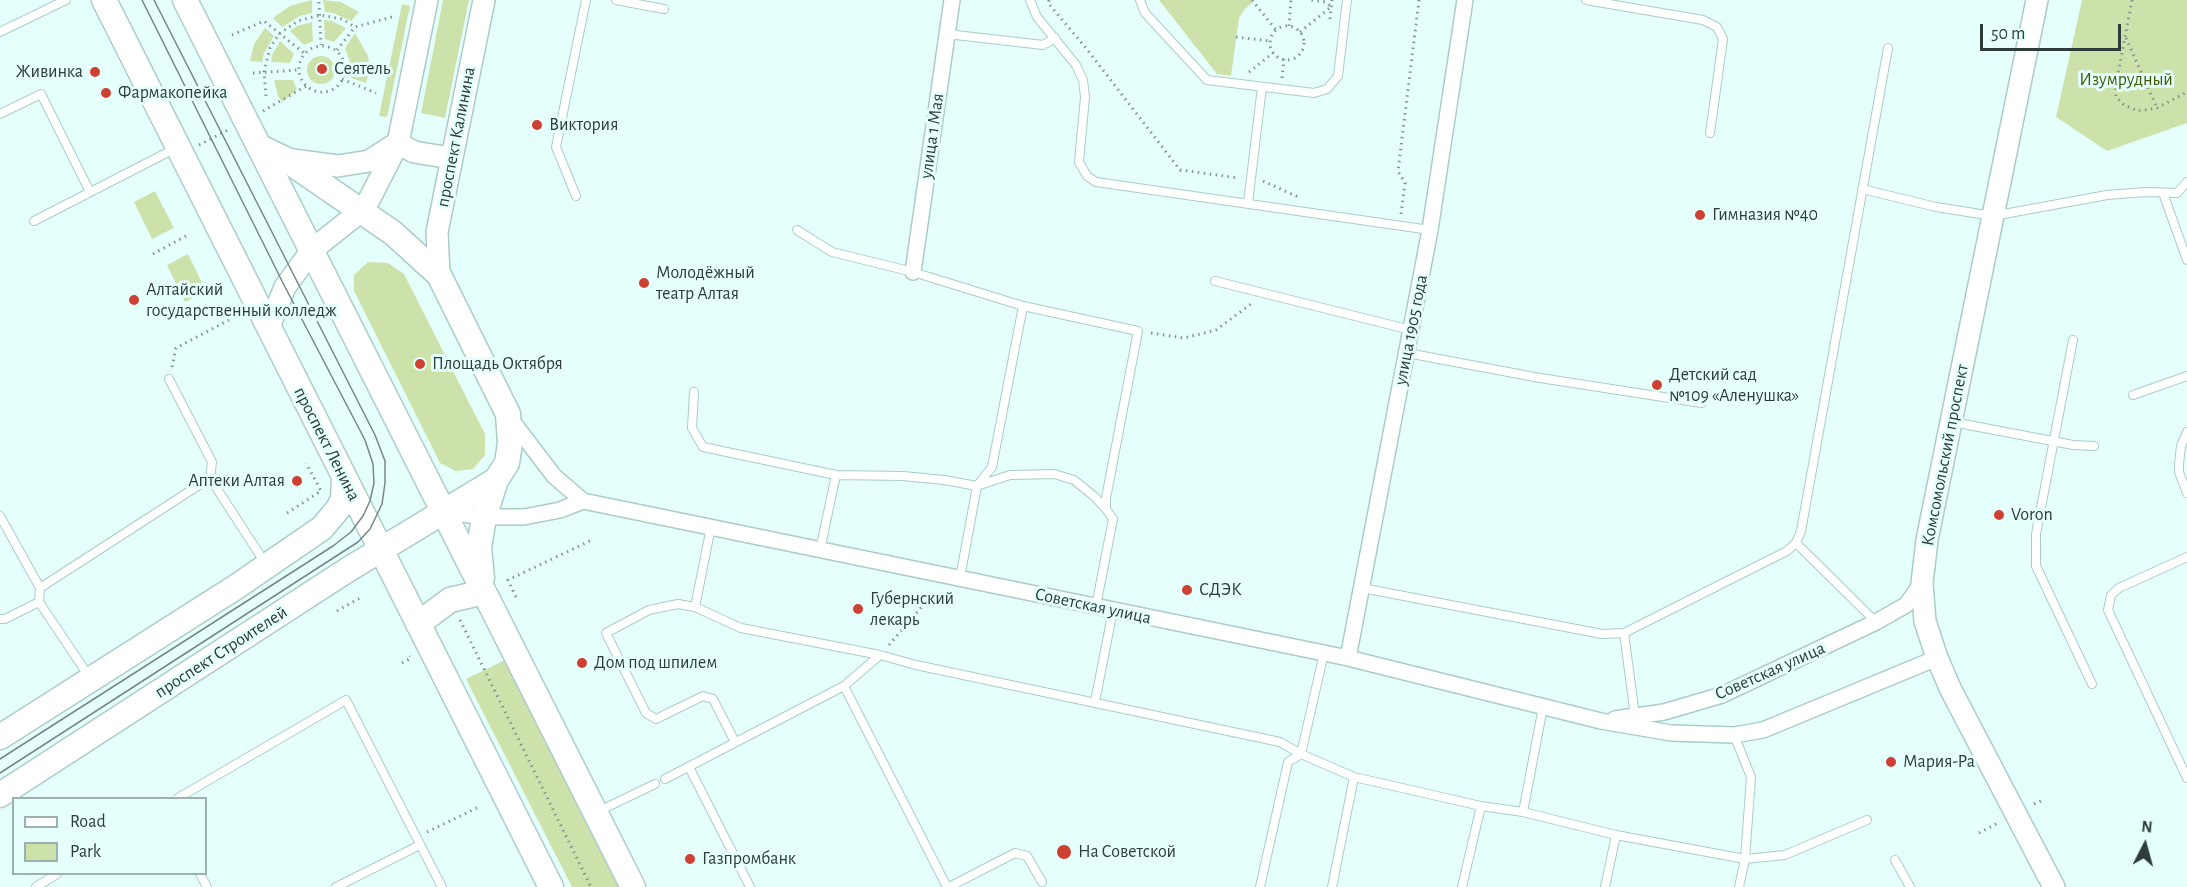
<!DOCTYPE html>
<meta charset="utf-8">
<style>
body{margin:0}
#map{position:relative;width:2187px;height:887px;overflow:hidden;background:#e4fffc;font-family:"Alegreya Sans",sans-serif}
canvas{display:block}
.legend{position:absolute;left:12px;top:797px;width:195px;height:78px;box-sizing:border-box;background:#e4fffc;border:2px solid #9bb1af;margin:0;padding:8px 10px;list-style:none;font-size:18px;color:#2e3c3b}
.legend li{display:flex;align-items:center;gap:12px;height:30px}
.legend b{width:30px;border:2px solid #9bb1af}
.north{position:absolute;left:2115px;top:815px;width:60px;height:60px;-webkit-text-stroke:4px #e4fffc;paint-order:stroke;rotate:6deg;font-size:16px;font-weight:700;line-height:24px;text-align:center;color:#2e3c3b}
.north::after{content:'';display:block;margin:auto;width:21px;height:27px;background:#2e3c3b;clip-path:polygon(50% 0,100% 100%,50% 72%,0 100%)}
.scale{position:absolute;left:1980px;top:24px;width:141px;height:27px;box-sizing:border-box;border:3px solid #2e3c3b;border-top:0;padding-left:8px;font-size:18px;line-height:21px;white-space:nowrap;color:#2e3c3b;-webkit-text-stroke:4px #e4fffc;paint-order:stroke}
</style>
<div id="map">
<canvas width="2187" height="887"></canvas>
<ul class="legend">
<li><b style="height:8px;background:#fff"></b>Road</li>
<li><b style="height:16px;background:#cde2ab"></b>Park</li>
</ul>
<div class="north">N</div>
<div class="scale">50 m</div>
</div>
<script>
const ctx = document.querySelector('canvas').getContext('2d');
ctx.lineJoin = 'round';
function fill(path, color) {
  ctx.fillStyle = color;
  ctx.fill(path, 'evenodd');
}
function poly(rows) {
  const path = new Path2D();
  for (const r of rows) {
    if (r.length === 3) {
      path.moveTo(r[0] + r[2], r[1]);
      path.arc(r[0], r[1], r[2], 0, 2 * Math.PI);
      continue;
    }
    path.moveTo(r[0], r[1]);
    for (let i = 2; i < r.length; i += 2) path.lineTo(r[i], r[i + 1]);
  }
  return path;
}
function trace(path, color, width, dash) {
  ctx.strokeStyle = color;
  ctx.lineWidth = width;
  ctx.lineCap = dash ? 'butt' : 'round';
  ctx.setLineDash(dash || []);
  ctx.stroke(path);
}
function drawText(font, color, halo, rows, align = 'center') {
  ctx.font = font + ' "Alegreya Sans",sans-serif';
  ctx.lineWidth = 6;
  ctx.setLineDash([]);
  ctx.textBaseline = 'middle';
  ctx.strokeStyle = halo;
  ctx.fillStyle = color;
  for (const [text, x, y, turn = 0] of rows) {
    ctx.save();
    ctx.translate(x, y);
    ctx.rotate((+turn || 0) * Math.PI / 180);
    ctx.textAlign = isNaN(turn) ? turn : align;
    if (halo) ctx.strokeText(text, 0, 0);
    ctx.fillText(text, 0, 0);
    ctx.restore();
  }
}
fill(poly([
 [312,0,312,13,300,16,282,27,273,18,290,6],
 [323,0,341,2,359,12,351,21,333,13,325,12],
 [443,0,469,0,445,118,421,113],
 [1159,0,1255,0,1244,10,1239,18,1231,76,1217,74],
 [2082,0,2187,0,2187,123,2107,151,2056,117],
 [402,4,410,6,387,117,379,116],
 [324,20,332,21,346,28,334,42,325,39],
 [312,22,313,41,304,45,290,31,297,26],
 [265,28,274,36,264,53,262,62,250,61,254,44],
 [355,33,368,56,370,70,366,83,351,78,352,68,345,48],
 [280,41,294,54,290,63,271,62,272,55],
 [321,70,14],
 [274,80,293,80,297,90,282,102,278,96],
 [155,191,174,228,152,239,134,202],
 [188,254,206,291,185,302,167,265],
 [368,262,388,263,404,274,485,434,485,455,473,469,456,471,440,463,354,291,354,275],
 [505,660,620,887,572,887,466,679]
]), '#cde2ab');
const service = poly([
 [616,0,664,9],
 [1030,0,1037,17,1076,65,1083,80,1085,97,1079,162,1087,176,1096,182,1430,230],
 [1140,0,1145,13,1207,80,1314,93,1327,89,1338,76,1347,0],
 [1586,0,1703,20,1717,27,1723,39,1710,133],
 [0,32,66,0],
 [947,34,1043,45,1055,38],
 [0,114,41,94,90,192],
 [1862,189,1936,207,1993,216,2107,195,2146,192,2177,193,2187,182],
 [2163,193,2187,260],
 [576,196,556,147,586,0],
 [1248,203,1262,87],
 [34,221,176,148],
 [797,230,832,252,913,272,1023,306,1138,331,1106,498,1106,509,1113,519,1096,606],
 [1215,281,1411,330],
 [2073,340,2036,534,2036,566,2092,684],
 [1407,353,1540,378,1702,403],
 [169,379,212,462,210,478,265,563],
 [694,392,692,428,703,447,836,475,820,550],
 [2133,395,2187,376],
 [1953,422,2073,445,2094,446],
 [2187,432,2181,446,2179,464,2179,472,2187,493],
 [836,475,903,476,944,480,977,486,1010,475,1054,474,1074,480,1095,497,1106,509],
 [0,516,40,588,39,602,90,678],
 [1796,543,1876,622],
 [2187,557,2119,588,2111,595,2108,610,2187,778],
 [960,578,977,486,992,467,1023,306],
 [40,588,210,478],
 [1362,588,1602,634,1624,633,1787,551,1796,543,1801,531,1888,48],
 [695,607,711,527],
 [0,619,5,619,39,602],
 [1624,633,1635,716],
 [880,655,844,686,947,887],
 [1095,702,1113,610],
 [1734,735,1751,777,1745,859,1739,887],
 [735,742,713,699,703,696,656,719,646,713,606,633,649,610,678,604,695,607,741,628,880,655,916,665,1280,742,1301,754,1354,777,1481,806,1523,812,1616,835,1745,859,1785,855,1867,820],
 [689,767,750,887],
 [665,779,844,686],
 [178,798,346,700,442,887],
 [599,811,655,784],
 [1523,812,1543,707],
 [1895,860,1910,887],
 [200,874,207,887],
 [36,887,57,874],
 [336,887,420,845],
 [949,887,1015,853,1027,856,1042,882],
 [1260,887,1288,762,1301,754,1324,653],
 [1332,887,1354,777],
 [1462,887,1481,806],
 [1605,887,1616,835]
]);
const minor = poly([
 [913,272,952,0],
 [509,417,554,476,583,501,1348,658,1601,721,1671,733,1734,735,1763,730,1937,658],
 [443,511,484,517,524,517,560,510,583,501],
 [1348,658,1430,230,1465,0],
 [1615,719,1664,712,1722,695,1876,622,1906,605,1922,583]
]);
const secondary = poly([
 [2037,0,1927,540,1922,583,1925,621,1937,658,1951,690,2054,887],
 [398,143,414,152,451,158],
 [285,159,338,166,369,161,397,143],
 [439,275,437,232,484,0],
 [269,327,285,287,312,250,361,211,369,200,398,143,427,0]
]);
const primary = poly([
 [104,0,551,887],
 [185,0,633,887],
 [482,578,479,548,484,517,496,480],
 [418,624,450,600,484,592],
 [0,737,236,587,322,528,338,509,343,499,344,479],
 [0,795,349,569,496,480,507,463,510,443,508,414,439,275,393,233,285,159,260,147]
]);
trace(service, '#abccc9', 10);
trace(minor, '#abccc9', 18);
trace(secondary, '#abccc9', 24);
trace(primary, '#abccc9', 27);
trace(poly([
 [1049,0,1048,3,1086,48,1180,170,1239,178],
 [1252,0,1276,30],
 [2132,0,2116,84,2116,97,2124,105,2138,111,2157,108,2187,92],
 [319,2,321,45],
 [1330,19,1332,0],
 [1289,26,1291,0],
 [1287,43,17],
 [1300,32,1331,7,1326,2,1311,0],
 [232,35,264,21,304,53],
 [1236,37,1270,41],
 [2126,38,2157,108],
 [322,69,23],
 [337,50,355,27,392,17],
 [1249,72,1273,53],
 [253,73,298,70],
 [1282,78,1284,59],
 [342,79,376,93],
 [266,96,264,72,270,48,279,34,298,21,320,15,342,19,355,27],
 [263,111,306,86],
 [199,145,228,130],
 [1263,181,1298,197],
 [1401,214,1405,183,1398,171,1419,0],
 [153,254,186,236],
 [1151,333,1184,338,1216,330,1251,304],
 [172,367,176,348,229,320],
 [287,513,321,491,306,463],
 [516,597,508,580,594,539],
 [337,611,360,598],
 [460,620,591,887],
 [889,645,931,596],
 [402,663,411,658,410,656],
 [2034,804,2043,800],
 [427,832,479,807],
 [1979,833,1998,823]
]), '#829694', 3, [1.5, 4.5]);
trace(service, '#fff', 8);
trace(minor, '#fff', 15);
trace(secondary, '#fff', 21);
trace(primary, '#fff', 24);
trace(poly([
 [0,759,333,546,351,532,363,516,370,501,374,483,373,464,365,440,285,287,142,0],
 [0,773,358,542,370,529,382,504,385,483,385,461,375,435,154,0]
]), '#758886', 1.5);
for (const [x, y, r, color] of [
 [322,69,6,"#cd4032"],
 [95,72,6,"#cd4032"],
 [106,93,6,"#cd4032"],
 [537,125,6,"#cd4032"],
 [1700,215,6,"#cd4032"],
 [644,283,6,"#cd4032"],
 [134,300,6,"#cd4032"],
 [420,364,6,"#cd4032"],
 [1657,385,6,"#cd4032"],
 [297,481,6,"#cd4032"],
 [1999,515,6,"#cd4032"],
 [1187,590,6,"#cd4032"],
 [858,609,6,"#cd4032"],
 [582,663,6,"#cd4032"],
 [1891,762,6,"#cd4032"],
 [1064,852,8,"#cd4032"],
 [690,859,6,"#cd4032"]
]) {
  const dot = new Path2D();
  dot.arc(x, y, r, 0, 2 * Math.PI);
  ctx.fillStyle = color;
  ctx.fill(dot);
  trace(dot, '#e4fffc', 2);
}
drawText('18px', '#2e3c3b', '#e4fffc', [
 ["Сеятель",334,69],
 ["Живинка",83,72,"right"],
 ["Фармакопейка",118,93],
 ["Виктория",549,125],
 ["Гимназия №40",1712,215],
 ["Молодёжный",656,273],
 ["театр Алтая",656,294],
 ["Алтайский",146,290],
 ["государственный колледж",146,311],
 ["Площадь Октября",432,364],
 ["Детский сад",1669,375],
 ["№109 «Аленушка»",1669,396],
 ["Аптеки Алтая",285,481,"right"],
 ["Voron",2011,515],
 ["СДЭК",1199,590],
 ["Губернский",870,599],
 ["лекарь",870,620],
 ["Дом под шпилем",594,663],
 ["Мария-Ра",1903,762],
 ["На Советской",1078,852],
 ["Газпромбанк",702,859]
], 'left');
drawText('18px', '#415804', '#e4fffc', [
 ["Изумрудный",2126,80]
]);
drawText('18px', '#2e3c3b', '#e4fffc', [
 ["улица 1 Мая",932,136,-82],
 ["проспект Калинина",456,137,-79],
 ["улица 1905 года",1411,330,-79],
 ["проспект Ленина",327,444,63],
 ["Комсомольский проспект",1945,455,-79],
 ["Советская улица",1093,606,12],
 ["проспект Строителей",221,652,-33],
 ["Советская улица",1770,671,-24]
]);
</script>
